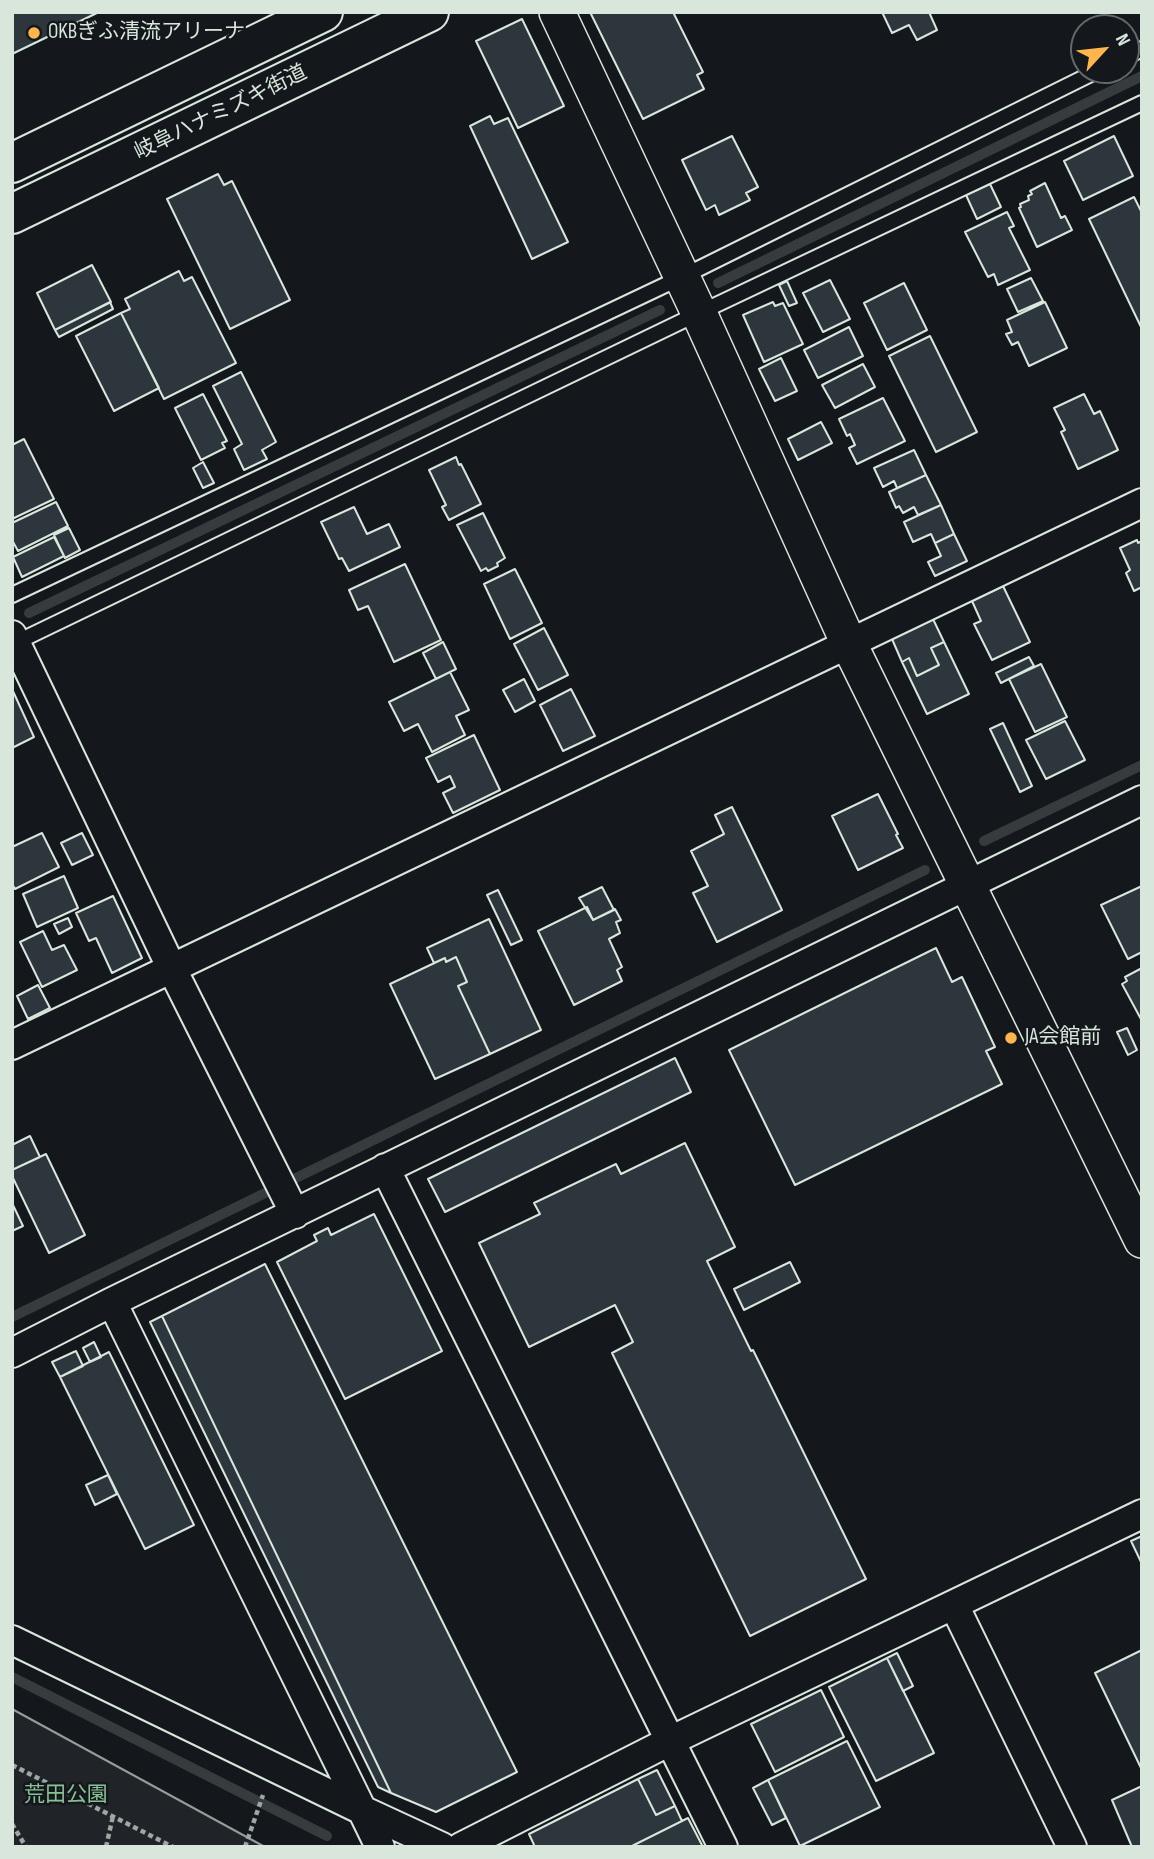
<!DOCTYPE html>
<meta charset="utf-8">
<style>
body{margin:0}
#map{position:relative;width:1154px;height:1859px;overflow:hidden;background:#14181c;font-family:"Sofia Sans Condensed",sans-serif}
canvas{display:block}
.frame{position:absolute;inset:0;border:14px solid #d8e6dc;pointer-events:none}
.north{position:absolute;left:1070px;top:14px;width:70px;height:70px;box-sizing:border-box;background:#14181c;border:2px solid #626a69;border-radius:50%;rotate:63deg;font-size:19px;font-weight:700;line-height:28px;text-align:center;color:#d8e6dc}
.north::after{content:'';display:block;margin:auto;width:24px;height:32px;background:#ffb74d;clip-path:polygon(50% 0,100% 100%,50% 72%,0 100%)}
</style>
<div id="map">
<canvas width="1154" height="1859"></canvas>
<div class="frame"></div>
<div class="north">N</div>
</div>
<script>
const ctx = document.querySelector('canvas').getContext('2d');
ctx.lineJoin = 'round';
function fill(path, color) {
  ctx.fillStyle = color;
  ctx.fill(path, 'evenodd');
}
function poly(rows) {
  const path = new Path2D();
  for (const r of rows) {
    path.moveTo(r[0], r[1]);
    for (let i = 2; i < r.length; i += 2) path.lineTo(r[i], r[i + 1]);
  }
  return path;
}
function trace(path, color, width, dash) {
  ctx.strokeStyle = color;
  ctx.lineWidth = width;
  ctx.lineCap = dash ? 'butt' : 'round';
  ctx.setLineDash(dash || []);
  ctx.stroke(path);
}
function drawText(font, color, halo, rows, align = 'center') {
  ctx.font = font + ' "Sofia Sans Condensed","Noto Sans JP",sans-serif';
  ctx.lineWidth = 5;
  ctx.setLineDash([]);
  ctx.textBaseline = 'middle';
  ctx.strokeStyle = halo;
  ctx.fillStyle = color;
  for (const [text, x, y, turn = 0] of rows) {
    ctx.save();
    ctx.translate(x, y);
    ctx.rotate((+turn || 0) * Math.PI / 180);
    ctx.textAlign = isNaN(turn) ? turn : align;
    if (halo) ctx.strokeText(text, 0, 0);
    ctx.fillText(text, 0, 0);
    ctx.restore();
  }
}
const green = poly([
 [12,1709,265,1847,12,1847,12,1709]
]);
fill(green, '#202428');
trace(green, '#939e99', 2);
trace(poly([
 [718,283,1142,76],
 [29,613,660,310],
 [984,841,1142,765],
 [12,1317,925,870],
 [12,1677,327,1836]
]), '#363b3e', 10);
const building = poly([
 [12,12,99,12,12,54,12,12],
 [590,12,673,12,703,72,697,75,704,89,643,119,590,12],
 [882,12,929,12,937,30,917,40,909,25,892,33,882,12],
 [522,19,564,106,518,128,476,41,522,19],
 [490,116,494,124,508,118,568,242,532,259,470,126,490,116],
 [732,136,758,187,746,193,750,200,719,215,715,205,706,210,682,160,732,136],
 [1114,136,1133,176,1083,200,1064,161,1114,136],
 [218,174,224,185,232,181,290,300,230,329,167,199,218,174],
 [1045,183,1061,218,1065,216,1072,230,1037,247,1019,208,1021,207,1020,204,1029,200,1028,196,1032,194,1030,191,1045,183],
 [990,184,1001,207,977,219,966,195,990,184],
 [1134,197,1142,213,1141,327,1089,219,1134,197],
 [1007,212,1014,226,1009,228,1030,270,998,285,994,274,988,277,965,232,1007,212],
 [92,265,111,302,55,330,37,293,92,265],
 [179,271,184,281,192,277,236,363,164,399,121,313,130,309,125,299,179,271],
 [1031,278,1043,301,1018,312,1007,289,1031,278],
 [830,280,850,319,823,332,803,293,830,280],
 [787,281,797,303,789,306,779,285,787,281],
 [904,283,927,330,887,350,864,303,904,283],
 [110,302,113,309,59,337,55,330,110,302],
 [773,302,775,306,783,303,803,344,764,362,743,315,773,302],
 [1045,302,1067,348,1029,366,1018,342,1012,345,1006,334,1012,332,1007,320,1045,302],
 [121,313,159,388,114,411,76,336,121,313],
 [849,327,863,356,818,378,804,350,849,327],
 [930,336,977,432,936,452,889,356,930,336],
 [781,358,797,391,775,401,759,369,781,358],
 [863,364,875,387,835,408,822,385,863,364],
 [241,372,276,442,262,450,267,459,244,470,234,449,242,444,213,386,241,372],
 [203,394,227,441,222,443,225,448,201,460,175,408,203,394],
 [1084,394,1094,414,1100,411,1118,450,1078,469,1061,432,1065,430,1054,408,1084,394],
 [883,398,905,441,857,464,849,448,855,445,850,434,847,436,839,419,883,398],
 [821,422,832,443,798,460,788,439,821,422],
 [24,439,54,499,12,519,12,445,24,439],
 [914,450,926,475,897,488,894,481,883,487,874,468,914,450],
 [456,457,459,465,461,464,481,504,449,520,442,507,446,505,429,470,456,457],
 [203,462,214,483,203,488,193,468,203,462],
 [926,475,941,505,918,515,914,507,903,513,899,506,896,508,889,492,926,475],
 [56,502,68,526,18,551,12,540,12,523,56,502],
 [941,505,954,534,935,543,931,534,913,542,904,522,941,505],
 [354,507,367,534,389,524,400,547,349,571,342,558,339,559,321,522,354,507],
 [483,513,505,558,497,563,498,566,488,571,486,568,481,571,457,525,483,513],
 [69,528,80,550,65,558,54,535,69,528],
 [954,534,967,561,935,576,928,562,941,556,935,543,954,534],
 [54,537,64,556,22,577,13,557,54,537],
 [1137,540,1138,543,1142,541,1142,587,1134,591,1126,573,1130,570,1120,548,1137,540],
 [405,564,441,640,394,662,368,606,358,610,349,590,405,564],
 [515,569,542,623,510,639,484,584,515,569],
 [1003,586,1030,642,992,660,974,624,981,621,972,601,1003,586],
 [933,619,944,642,931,648,939,665,917,676,909,658,902,662,892,639,933,619],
 [544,628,568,675,538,690,514,644,544,628],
 [443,642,456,669,436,679,423,653,443,642],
 [944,642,969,694,927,714,902,662,909,658,917,676,939,665,931,648,944,642],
 [1029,657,1034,666,1001,683,996,673,1029,657],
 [1041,664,1067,717,1035,732,1009,679,1041,664],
 [450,672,469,710,456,716,465,735,432,752,418,724,404,731,389,702,450,672],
 [524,679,535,701,515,712,503,690,524,679],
 [12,689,34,737,12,748,12,689],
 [571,689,595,736,563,751,540,705,571,689],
 [1065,721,1085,760,1046,779,1026,740,1065,721],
 [1003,723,1032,786,1020,792,990,729,1003,723],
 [474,735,500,790,453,813,443,793,455,787,450,776,438,782,426,758,474,735],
 [878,794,898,834,896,835,903,848,858,870,832,816,878,794],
 [732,807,782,910,717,942,693,893,708,886,691,851,724,834,715,815,732,807],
 [42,833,59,867,15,889,12,884,12,847,42,833],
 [82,833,93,855,72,865,61,843,82,833],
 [64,876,78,908,37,927,23,894,64,876],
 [1142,886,1142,952,1128,959,1101,905,1142,886],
 [602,887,614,910,593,920,579,898,602,887],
 [498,890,522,940,511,945,487,895,498,890],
 [113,896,142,958,112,973,96,938,89,941,76,913,113,896],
 [587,907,593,920,615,909,621,920,616,922,620,933,609,939,622,967,617,970,622,981,574,1005,538,931,587,907],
 [68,918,72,927,59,934,54,924,68,918],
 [489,919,541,1030,490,1054,458,986,467,982,456,957,446,962,445,958,434,963,427,948,489,919],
 [43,931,52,950,64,945,77,970,42,987,20,942,43,931],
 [936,948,952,982,962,977,995,1047,986,1051,1002,1084,795,1185,729,1050,936,948],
 [456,957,467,982,458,986,490,1054,435,1079,390,984,445,958,446,962,456,957],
 [1142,968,1142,1021,1122,984,1127,981,1125,977,1142,968],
 [38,985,50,1008,28,1019,17,996,38,985],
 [1127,1028,1137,1050,1128,1055,1117,1032,1127,1028],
 [675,1058,691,1092,445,1212,428,1179,675,1058],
 [30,1136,40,1157,12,1170,12,1145,30,1136],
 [685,1143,735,1247,707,1261,751,1351,753,1350,866,1579,750,1636,612,1353,633,1342,615,1305,529,1347,479,1243,540,1214,534,1203,616,1164,621,1174,685,1143],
 [46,1154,85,1235,49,1253,12,1176,12,1170,46,1154],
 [12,1203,23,1226,12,1231,12,1203],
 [374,1214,442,1351,345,1399,277,1262,317,1241,314,1235,328,1228,331,1235,374,1214],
 [790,1262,800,1282,744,1310,734,1289,790,1262],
 [265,1264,517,1772,436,1812,391,1793,162,1316,265,1264],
 [162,1316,391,1793,378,1787,150,1322,162,1316],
 [94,1342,101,1357,90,1362,83,1348,94,1342],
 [76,1351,83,1366,60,1377,52,1362,76,1351],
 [109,1352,194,1525,145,1549,60,1377,109,1352],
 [108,1475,117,1494,95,1505,86,1485,108,1475],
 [1142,1536,1142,1564,1131,1541,1142,1536],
 [1142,1650,1142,1770,1095,1673,1142,1650],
 [897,1653,913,1686,903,1691,887,1658,897,1653],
 [887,1658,934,1753,876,1781,829,1687,887,1658],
 [821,1690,844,1737,775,1772,751,1724,821,1690],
 [847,1741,880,1807,800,1846,768,1780,847,1741],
 [657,1770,675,1806,656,1815,638,1779,657,1770],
 [638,1779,656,1815,675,1806,682,1821,630,1847,535,1847,529,1834,638,1779],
 [768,1780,786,1818,772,1825,753,1788,768,1780],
 [1142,1786,1142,1847,1132,1847,1112,1800,1142,1786],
 [688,1818,703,1847,630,1847,688,1818]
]);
fill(building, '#2c363c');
trace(building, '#d8e6dc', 2);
const service = poly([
 [1126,57,1142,49],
 [12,595,682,277,1099,70],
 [13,644,699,313,1142,103]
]);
const minor = poly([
 [12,635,172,969,295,1214],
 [12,1045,1142,503],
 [385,1168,723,1847],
 [112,1302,362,1810,442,1847],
 [12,1353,112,1302,1142,800],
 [954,1605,1072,1847],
 [12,1640,362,1810,380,1847],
 [461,1847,670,1741,1142,1514]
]);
const tertiary = poly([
 [557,12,699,313,849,644,1142,1240]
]);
const primary = poly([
 [12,163,323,12],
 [12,214,429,12]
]);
trace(service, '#d8e6dc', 18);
trace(minor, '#d8e6dc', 32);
trace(tertiary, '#d8e6dc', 38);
trace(primary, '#d8e6dc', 42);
trace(poly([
 [12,1765,173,1847],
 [12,1824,26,1847],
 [106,1847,113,1816],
 [245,1847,263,1795]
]), '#9da8a2', 4.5, [5, 3.5]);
trace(service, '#14181c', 14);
trace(minor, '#14181c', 28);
trace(tertiary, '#14181c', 35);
trace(primary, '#14181c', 38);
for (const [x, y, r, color] of [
 [34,33,7,"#ffb74d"],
 [1011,1038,7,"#ffb74d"]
]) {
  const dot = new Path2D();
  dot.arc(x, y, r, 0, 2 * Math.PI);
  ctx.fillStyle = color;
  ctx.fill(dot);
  trace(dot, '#14181c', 2.5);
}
drawText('21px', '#d8e6dc', '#14181c', [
 ["OKBぎふ清流アリーナ",48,33],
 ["JA会館前",1025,1038]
], 'left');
drawText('21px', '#d8e6dc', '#14181c', [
 ["岐阜ハナミズキ街道",221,113,-26]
]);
drawText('21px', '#8ac095', '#14181c', [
 ["荒田公園",66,1796]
]);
</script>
